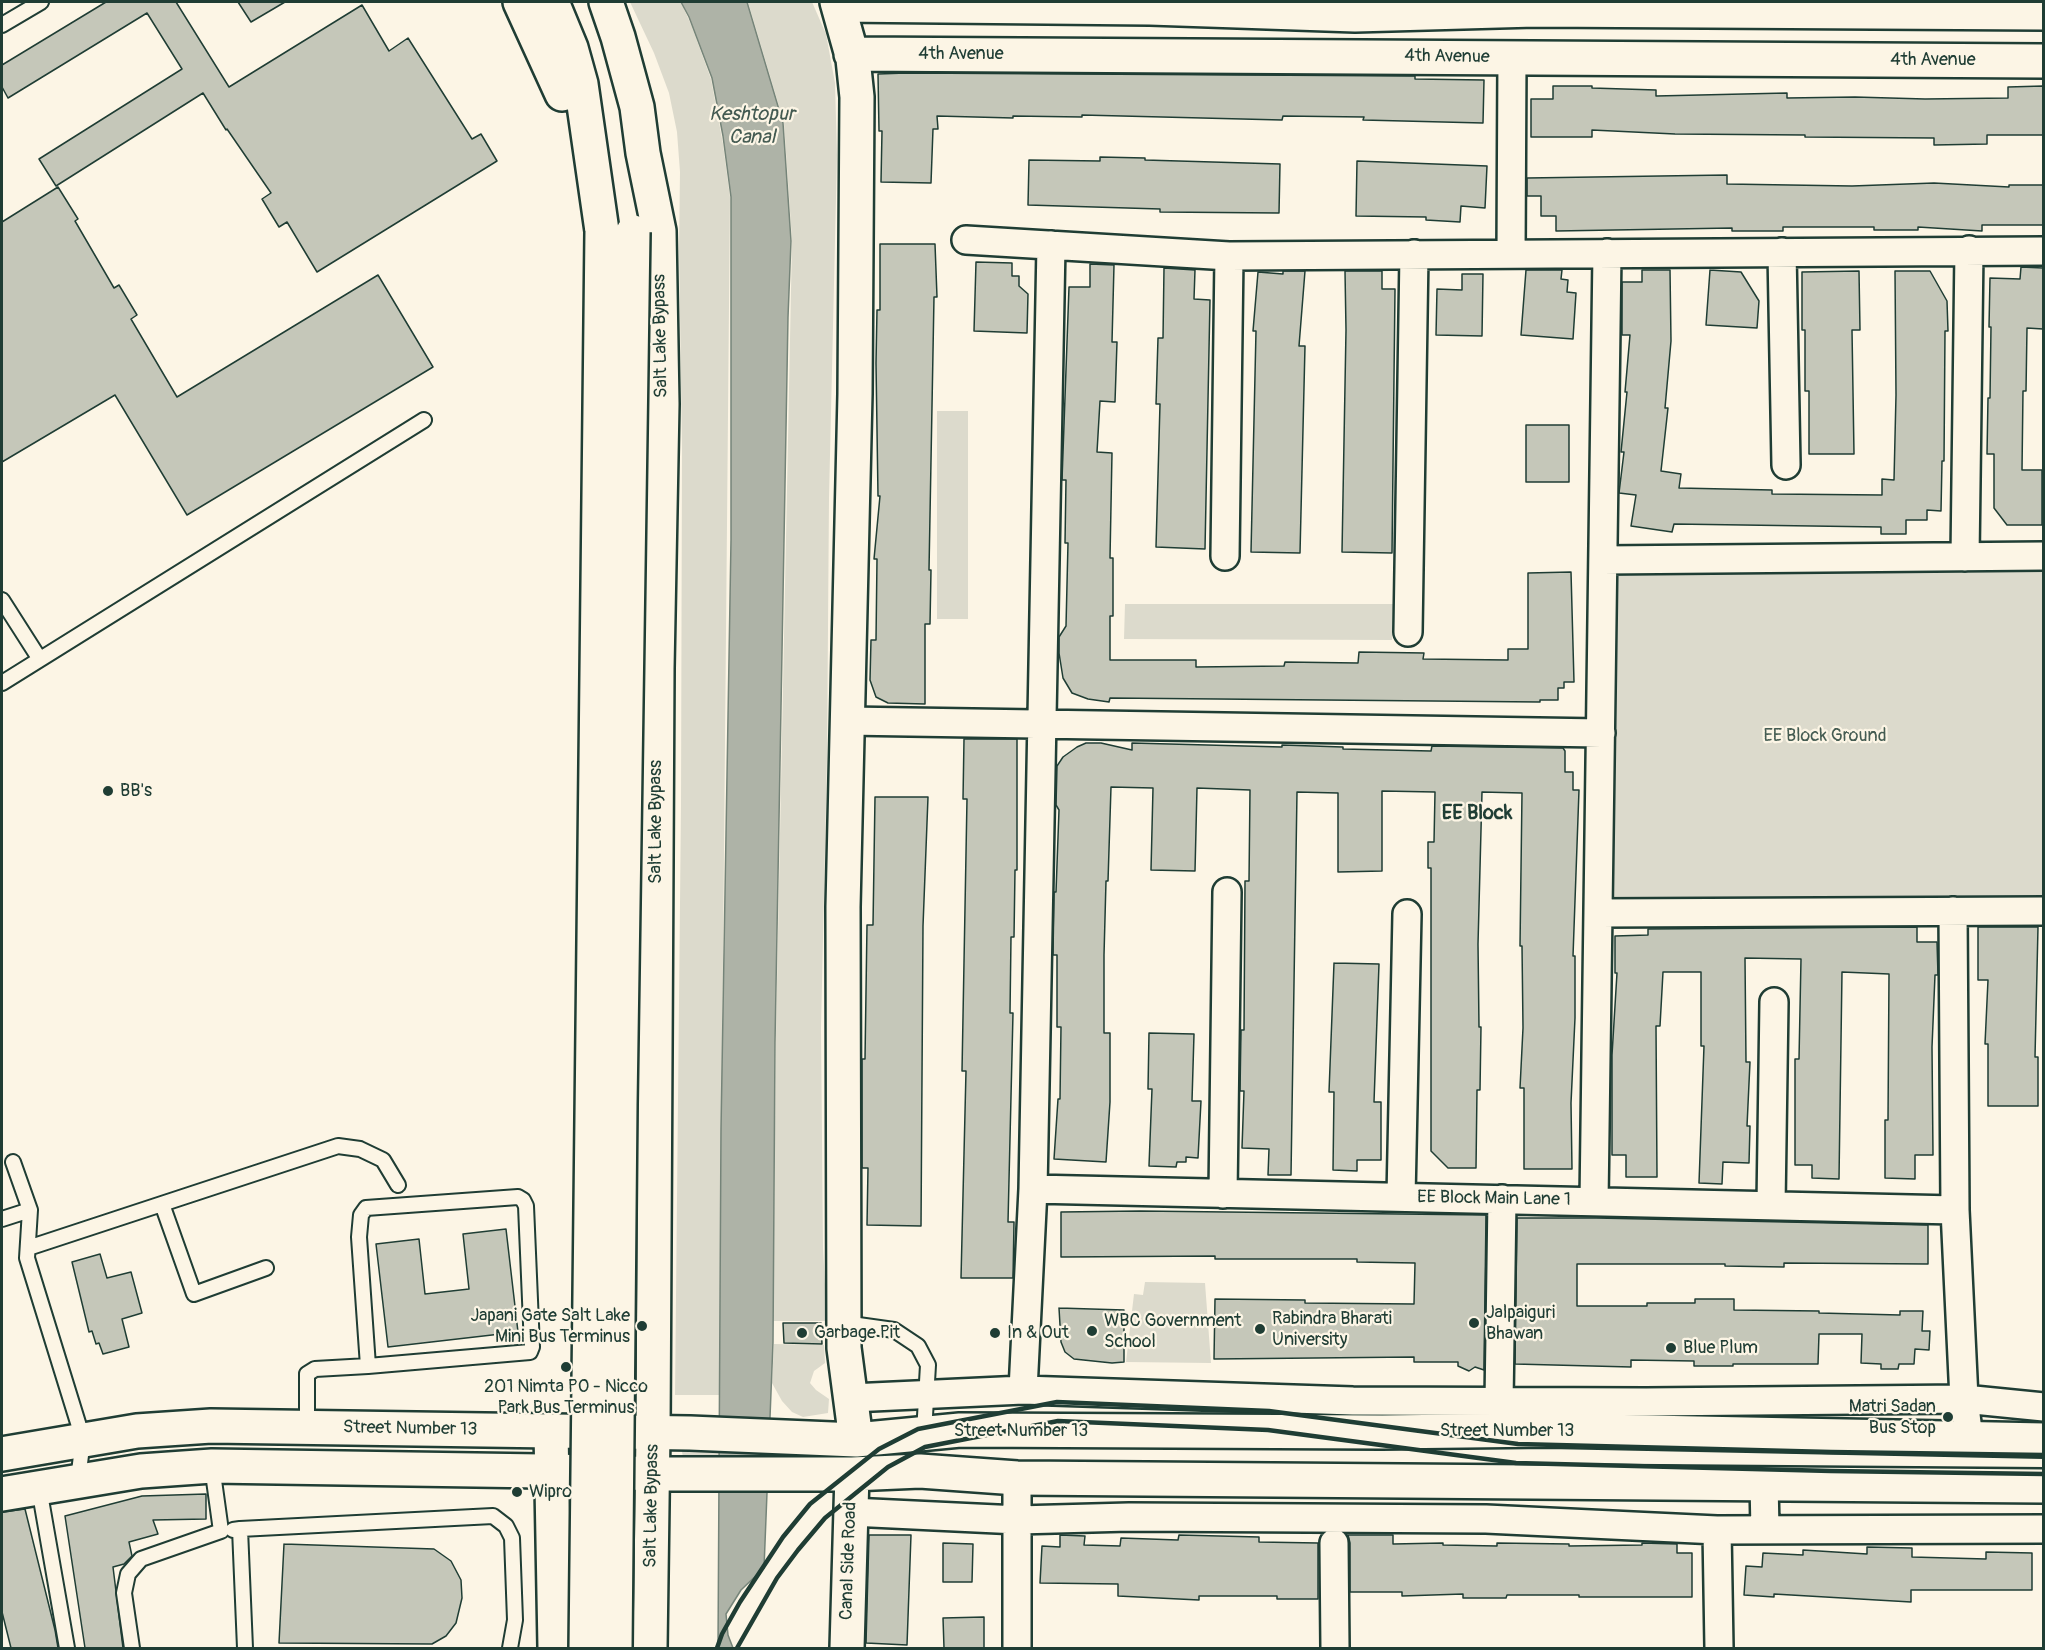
<!DOCTYPE html>
<style>
body{margin:0}
#map{position:relative;width:2045px;height:1650px;overflow:hidden;background:#fcf5e5;font-family:Pangolin,sans-serif}
canvas{display:block}
.frame{position:absolute;inset:0;border:3px solid #1f3d34;pointer-events:none}
</style>
<div id="map">
<canvas width="2045" height="1650"></canvas>
<div class="frame"></div>
</div>
<script>
const ctx = document.querySelector('canvas').getContext('2d');
ctx.lineJoin = 'round';
function fill(path, color) {
  ctx.fillStyle = color;
  ctx.fill(path, 'evenodd');
}
function poly(rows) {
  const path = new Path2D();
  for (const r of rows) {
    path.moveTo(r[0], r[1]);
    for (let i = 2; i < r.length; i += 2) path.lineTo(r[i], r[i + 1]);
  }
  return path;
}
function trace(path, color, width, dash) {
  ctx.strokeStyle = color;
  ctx.lineWidth = width;
  ctx.lineCap = dash ? 'butt' : 'round';
  ctx.setLineDash(dash || []);
  ctx.stroke(path);
}
function drawText(font, color, halo, rows, align = 'center') {
  ctx.font = font + ' Pangolin,sans-serif';
  ctx.lineWidth = 4.5;
  ctx.setLineDash([]);
  ctx.textBaseline = 'middle';
  ctx.strokeStyle = halo;
  ctx.fillStyle = color;
  for (const [text, x, y, turn = 0] of rows) {
    ctx.save();
    ctx.translate(x, y);
    ctx.rotate((+turn || 0) * Math.PI / 180);
    ctx.textAlign = isNaN(turn) ? turn : align;
    if (halo) ctx.strokeText(text, 0, 0);
    ctx.fillText(text, 0, 0);
    ctx.restore();
  }
}
fill(poly([
 [630,2,681,2,692,27,711,79,723,144,730,197,719,1395,675,1395,681,805,682,448,679,249,680,172,677,132,669,93,654,53],
 [748,2,812,2,826,34,835,83,837,155,829,498,827,758,821,1028,823,1248,827,1321,773,1321,776,1032,792,240,784,123],
 [937,411,968,411,968,619,937,619],
 [2043,565,2043,903,1607,906,1613,568],
 [1125,604,1393,604,1392,640,1124,639],
 [1145,1282,1205,1283,1211,1363,1126,1362,1134,1294,1143,1295],
 [774,1344,824,1345,825,1363,814,1371,810,1383,816,1390,829,1399,828,1413,803,1417,792,1412,782,1401,772,1383],
 [686,1449,801,1450,804,1456,801,1460,688,1459,683,1457,682,1452]
]), '#dcdacc');
const water = poly([
 [681,2,747,2,783,123,791,241,788,317,775,1042,773,1342,764,1568,741,1590,726,1614,728,1635,733,1648,718,1648,721,1129,731,540,731,197,723,136,712,78,689,17,681,2]
]);
fill(water, '#aeb3a7');
trace(water, '#758479', 1.5);
const building = poly([
 [106,2,176,2,229,87,362,5,389,51,408,38,472,139,481,134,497,161,317,272,287,222,279,227,262,199,271,193,227,129,226,130,203,93,56,186,39,159,182,69,147,13,8,98,2,87,2,65,106,2],
 [238,2,285,2,251,22,238,2],
 [906,73,1415,76,1415,79,1484,80,1483,123,1363,120,1364,117,1283,116,1282,120,1082,115,1082,117,1013,116,1013,118,937,116,938,129,933,129,931,183,881,182,882,131,879,131,878,74,906,73],
 [1553,86,1592,86,1592,88,1656,90,1656,96,1787,93,1787,98,1855,97,1925,99,2008,98,2008,87,2043,86,2043,135,1987,135,1987,144,1934,145,1934,138,1805,137,1805,135,1675,134,1592,130,1592,137,1531,137,1531,99,1553,99,1553,86],
 [1100,157,1145,158,1145,160,1280,164,1279,213,1160,212,1160,209,1028,205,1029,160,1100,161,1100,157],
 [1357,161,1487,166,1485,208,1461,206,1460,222,1426,220,1426,217,1356,216,1357,161],
 [1727,175,1727,184,1852,186,1934,183,2009,187,2009,185,2043,185,2043,225,1982,225,1982,231,1918,227,1918,230,1874,230,1874,227,1783,227,1783,231,1732,231,1732,228,1556,231,1556,216,1541,216,1541,196,1527,196,1527,178,1727,175],
 [58,187,78,219,75,221,114,288,119,285,137,315,131,319,177,397,378,275,433,367,187,515,115,395,2,462,2,222,58,187],
 [880,244,935,244,937,297,934,297,929,570,931,570,930,624,925,624,925,704,888,703,876,697,870,680,871,640,876,640,877,559,874,559,880,496,878,496,876,363,877,310,880,310,880,244],
 [976,262,1012,263,1012,276,1019,276,1019,286,1028,294,1027,333,974,331,976,262],
 [1090,264,1114,265,1112,342,1117,342,1115,402,1100,401,1097,452,1112,453,1110,558,1113,558,1113,616,1110,616,1110,660,1196,660,1196,667,1284,666,1285,662,1358,663,1359,652,1424,653,1423,659,1508,660,1508,649,1528,649,1528,573,1571,572,1574,682,1564,682,1564,688,1558,688,1558,700,1540,700,1540,702,1110,698,1109,702,1088,699,1072,693,1063,678,1059,653,1059,637,1066,626,1068,543,1065,543,1066,480,1062,480,1069,287,1090,287,1090,264],
 [2021,267,2043,268,2043,329,2027,328,2026,391,2023,391,2022,470,2042,470,2042,525,2007,525,1994,508,1994,454,1987,454,1988,398,1990,398,1991,327,1989,327,1990,278,2020,279,2021,267],
 [1164,268,1195,270,1194,299,1210,300,1205,549,1156,547,1160,404,1156,404,1158,338,1163,338,1164,268],
 [1526,270,1562,270,1561,279,1568,280,1567,292,1576,293,1573,339,1521,335,1526,270],
 [1642,270,1670,270,1671,341,1665,408,1668,408,1661,471,1681,474,1679,488,1772,490,1772,494,1882,495,1882,479,1894,480,1896,395,1895,271,1930,271,1947,301,1948,331,1945,331,1944,461,1942,461,1941,511,1927,510,1927,520,1906,520,1906,534,1881,534,1881,527,1674,524,1672,532,1631,526,1636,495,1619,493,1624,452,1621,452,1627,392,1625,392,1630,335,1622,335,1622,282,1642,282,1642,270],
 [1710,270,1741,272,1759,301,1757,328,1706,325,1710,270],
 [1283,271,1305,271,1299,346,1305,346,1300,553,1251,552,1256,331,1253,331,1258,272,1283,274,1283,271],
 [1345,271,1382,271,1382,289,1395,289,1392,553,1342,552,1346,330,1345,271],
 [1859,271,1860,330,1852,330,1854,454,1809,454,1809,391,1805,391,1805,330,1802,330,1802,272,1859,271],
 [1462,274,1483,274,1482,336,1436,335,1437,289,1462,290,1462,274],
 [1526,425,1569,425,1569,482,1526,482,1526,425],
 [964,739,1017,739,1017,870,1015,870,1014,937,1011,937,1010,1013,1013,1013,1008,1222,1014,1222,1013,1278,961,1278,966,1071,962,1071,967,799,963,799,964,739],
 [1086,743,1101,743,1132,750,1132,743,1282,747,1282,745,1343,747,1343,749,1431,751,1432,746,1563,748,1565,751,1565,772,1573,772,1573,790,1579,790,1573,956,1575,956,1575,1018,1571,1103,1572,1169,1524,1169,1524,1088,1520,1088,1523,1028,1522,946,1520,946,1522,793,1482,792,1478,944,1479,1027,1481,1027,1480,1090,1477,1090,1476,1168,1448,1168,1431,1151,1431,868,1428,868,1428,842,1434,842,1435,792,1382,791,1382,871,1338,872,1338,793,1297,792,1291,1175,1268,1175,1269,1149,1242,1148,1244,1091,1240,1091,1241,1030,1244,1030,1245,881,1249,881,1250,790,1197,788,1195,871,1151,870,1153,788,1111,787,1108,881,1106,881,1104,955,1104,1033,1110,1033,1110,1102,1106,1162,1054,1159,1058,1099,1060,1099,1061,1027,1057,1027,1057,955,1053,955,1054,892,1056,892,1059,810,1056,805,1057,766,1063,757,1077,747,1086,743],
 [875,797,928,797,923,926,921,1226,867,1225,868,1168,862,1168,862,1059,865,1059,867,925,873,925,875,797],
 [1917,927,1917,942,1937,942,1938,975,1935,975,1932,1047,1933,1155,1915,1155,1915,1179,1885,1178,1885,1120,1888,1120,1889,974,1842,972,1839,1179,1812,1178,1812,1165,1795,1165,1795,1059,1799,1059,1801,959,1745,958,1746,1062,1750,1062,1747,1126,1750,1126,1749,1163,1723,1162,1722,1184,1699,1183,1704,1046,1701,1046,1701,972,1663,972,1660,1026,1656,1026,1657,1177,1626,1177,1626,1155,1612,1155,1612,1055,1617,973,1615,973,1615,936,1648,935,1648,929,1917,927],
 [1978,927,2038,927,2035,1057,2038,1057,2038,1106,1988,1106,1988,1044,1985,1044,1988,980,1978,980,1978,927],
 [1334,963,1379,964,1374,1102,1381,1102,1381,1160,1357,1160,1357,1171,1333,1170,1334,1092,1329,1092,1334,963],
 [1149,1033,1194,1034,1192,1101,1201,1101,1198,1158,1186,1157,1186,1162,1177,1162,1176,1167,1149,1166,1152,1089,1148,1089,1149,1033],
 [1140,1211,1486,1215,1484,1370,1475,1367,1469,1371,1458,1366,1458,1362,1414,1362,1414,1357,1214,1359,1215,1299,1305,1300,1305,1303,1414,1304,1415,1263,1357,1262,1357,1259,1215,1259,1215,1256,1061,1257,1061,1212,1140,1211],
 [1517,1218,1596,1218,1928,1225,1928,1264,1784,1263,1784,1267,1725,1266,1725,1264,1577,1264,1577,1306,1647,1306,1647,1303,1695,1303,1695,1299,1734,1299,1734,1310,1819,1311,1819,1313,1900,1315,1900,1311,1923,1311,1922,1331,1930,1331,1929,1350,1915,1349,1914,1364,1899,1364,1898,1369,1881,1369,1881,1364,1861,1363,1862,1334,1819,1334,1818,1364,1733,1364,1733,1366,1694,1366,1694,1361,1631,1360,1631,1367,1515,1364,1517,1218],
 [506,1229,518,1332,388,1347,376,1244,419,1239,425,1294,469,1289,463,1234,506,1229],
 [100,1254,107,1278,131,1272,142,1313,122,1319,129,1347,103,1354,99,1343,96,1344,92,1331,89,1332,72,1262,100,1254],
 [1059,1308,1124,1310,1124,1362,1112,1363,1074,1359,1065,1352,1061,1342,1059,1308],
 [783,1323,821,1323,822,1344,784,1343,783,1323],
 [206,1494,206,1519,153,1520,158,1534,129,1542,132,1556,124,1564,113,1567,123,1648,85,1648,65,1516,142,1496,206,1494],
 [25,1509,55,1630,58,1648,11,1648,2,1612,2,1512,25,1509],
 [869,1535,911,1535,907,1645,866,1643,869,1535],
 [1060,1535,1085,1536,1084,1545,1120,1546,1121,1538,1178,1540,1179,1535,1259,1537,1259,1542,1318,1543,1318,1599,1277,1599,1277,1596,1199,1596,1199,1600,1118,1596,1118,1584,1040,1583,1042,1546,1060,1547,1060,1535],
 [1348,1535,1393,1535,1393,1544,1443,1543,1443,1545,1497,1546,1497,1543,1569,1544,1569,1546,1642,1545,1642,1543,1677,1544,1677,1553,1692,1553,1692,1597,1579,1597,1579,1595,1507,1595,1506,1598,1463,1598,1463,1594,1402,1596,1402,1592,1350,1592,1350,1543,1348,1535],
 [943,1543,973,1544,972,1582,943,1582,943,1543],
 [284,1544,434,1549,451,1561,461,1580,462,1598,456,1623,446,1636,432,1644,279,1643,284,1544],
 [1867,1547,1912,1548,1912,1557,1986,1559,1986,1552,2032,1553,2032,1590,1911,1590,1911,1602,1774,1594,1774,1597,1744,1595,1746,1566,1762,1567,1763,1553,1803,1555,1803,1550,1867,1554,1867,1547],
 [984,1617,984,1648,944,1648,943,1618,984,1617]
]);
fill(building, '#c5c7b9');
trace(building, '#1f3d34', 1.5);
const lane = poly([
 [2,25,41,2],
 [2,600,39,658],
 [2,683,424,420],
 [13,1162,30,1210,27,1258,83,1439,78,1480],
 [162,1204,194,1294,266,1268],
 [2,1219,30,1210],
 [28,1248,338,1146,360,1149,383,1160,398,1185],
 [844,1323,894,1330,918,1346,928,1365,924,1433],
 [307,1427,307,1374,315,1369,368,1366,530,1352,532,1347,526,1206,523,1200,518,1197,366,1208,361,1215,359,1237,368,1366],
 [39,1488,67,1648],
 [240,1529,493,1516,506,1526,512,1538,515,1620,510,1648],
 [233,1530,240,1529,245,1648],
 [132,1648,124,1593,128,1574,141,1559,221,1531,212,1466]
]);
const street = poly([
 [966,240,1229,256,2044,251],
 [1782,252,1786,465],
 [1511,254,1512,57],
 [1225,556,1229,256],
 [1965,557,1969,250],
 [1603,560,2044,556],
 [1408,632,1414,254],
 [847,721,1601,733],
 [1953,911,1955,1210,1964,1399,1969,1439],
 [1598,913,2044,911],
 [1033,1189,1955,1210],
 [1223,1194,1227,892],
 [1401,1197,1407,914],
 [1594,1201,1607,253],
 [1771,1205,1774,1002],
 [1023,1390,1033,1189,1051,245],
 [851,1398,1023,1390,1353,1401,1646,1402,1964,1399,2044,1407],
 [1499,1402,1502,1199],
 [1764,1482,1765,1530],
 [851,1512,1018,1520,1129,1517,1486,1519,1717,1530,2044,1529],
 [1717,1530,1719,1648],
 [1334,1543,1335,1648],
 [1017,1648,1017,1478]
]);
const secondary = poly([
 [837,2,853,59,857,97,855,394,843,907,844,1348,856,1440],
 [838,5,1150,8,1355,15,1535,10,2044,13],
 [851,54,2044,61],
 [2,1454,137,1431,211,1426,690,1433,856,1440,960,1430,1382,1432,1549,1430,2044,1440],
 [2,1494,141,1471,212,1466,607,1472,652,1474,852,1474,920,1471,1017,1478,2044,1486],
 [847,1648,852,1474]
]);
const primary = poly([
 [520,2,562,94],
 [552,2,571,48,581,84,602,231],
 [606,2,618,37,637,107,643,153,659,231,662,404,657,668,653,1432,650,1648],
 [551,1431,555,1648]
]);
trace(lane, '#1f3d34', 18);
trace(street, '#1f3d34', 32);
trace(secondary, '#1f3d34', 38);
trace(primary, '#1f3d34', 38);
trace(lane, '#fcf5e5', 14);
trace(street, '#fcf5e5', 27);
trace(secondary, '#fcf5e5', 33);
trace(primary, '#fcf5e5', 33);
trace(poly([
 [717,1648,722,1634,740,1602,783,1537,810,1504,879,1449,918,1429,1057,1402,1269,1411,1518,1444,1831,1452,2044,1455],
 [737,1648,777,1578,798,1550,825,1518,888,1467,925,1447,1058,1421,1268,1430,1516,1463,1831,1471,2044,1474]
]), '#1f3d34', 4.5);
const primaryBridge = poly([
 [586,1648,602,231],
 [615,1648,620,1104,633,232]
]);
trace(primaryBridge, '#1f3d34', 38, []);
trace(primaryBridge, '#fcf5e5', 33);
for (const [x, y, r, color] of [
 [108,791,6,"#1f3d34"],
 [1474,1323,6,"#1f3d34"],
 [642,1326,6,"#1f3d34"],
 [1260,1329,6,"#1f3d34"],
 [1092,1331,6,"#1f3d34"],
 [802,1333,6,"#1f3d34"],
 [995,1333,6,"#1f3d34"],
 [1671,1348,6,"#1f3d34"],
 [566,1367,6,"#1f3d34"],
 [1948,1417,6,"#1f3d34"],
 [517,1492,6,"#1f3d34"]
]) {
  const dot = new Path2D();
  dot.arc(x, y, r, 0, 2 * Math.PI);
  ctx.fillStyle = color;
  ctx.fill(dot);
  trace(dot, '#fcf5e5', 2);
}
drawText('18px', '#1f3d34', '#fcf5e5', [
 ["4th Avenue",961,54],
 ["4th Avenue",1447,57,1],
 ["4th Avenue",1933,60],
 ["Salt Lake Bypass",661,336,-91],
 ["Salt Lake Bypass",656,822,-90],
 ["EE Block Main Lane 1",1494,1199,1],
 ["Street Number 13",410,1429,1],
 ["Street Number 13",1021,1431],
 ["Street Number 13",1507,1431],
 ["Salt Lake Bypass",652,1506,-89],
 ["Canal Side Road",849,1561,-88]
]);
drawText('18px', '#455c52', '#fcf5e5', [
 ["EE Block Ground",1825,736]
]);
drawText('18px', '#1f3d34', '#fcf5e5', [
 ["BB's",120,791],
 ["Jalpaiguri",1486,1313],
 ["Bhawan",1486,1334],
 ["Japani Gate Salt Lake",630,1316,"right"],
 ["Mini Bus Terminus",630,1337,"right"],
 ["Rabindra Bharati",1272,1319],
 ["University",1272,1340],
 ["WBC Government",1104,1321],
 ["School",1104,1342],
 ["Garbage Pit",814,1333],
 ["In & Out",1007,1333],
 ["Blue Plum",1683,1348],
 ["201 Nimta PO - Nicco",566,1387,"center"],
 ["Park Bus Terminus",566,1408,"center"],
 ["Matri Sadan",1936,1407,"right"],
 ["Bus Stop",1936,1428,"right"],
 ["Wipro",529,1492]
], 'left');
drawText('italic 20px', '#435a51', '#fcf5e5', [
 ["Keshtopur",752,115],
 ["Canal",752,138]
]);
drawText('bold 20px', '#1f3d34', '#fcf5e5', [
 ["EE Block",1477,814]
]);
</script>
